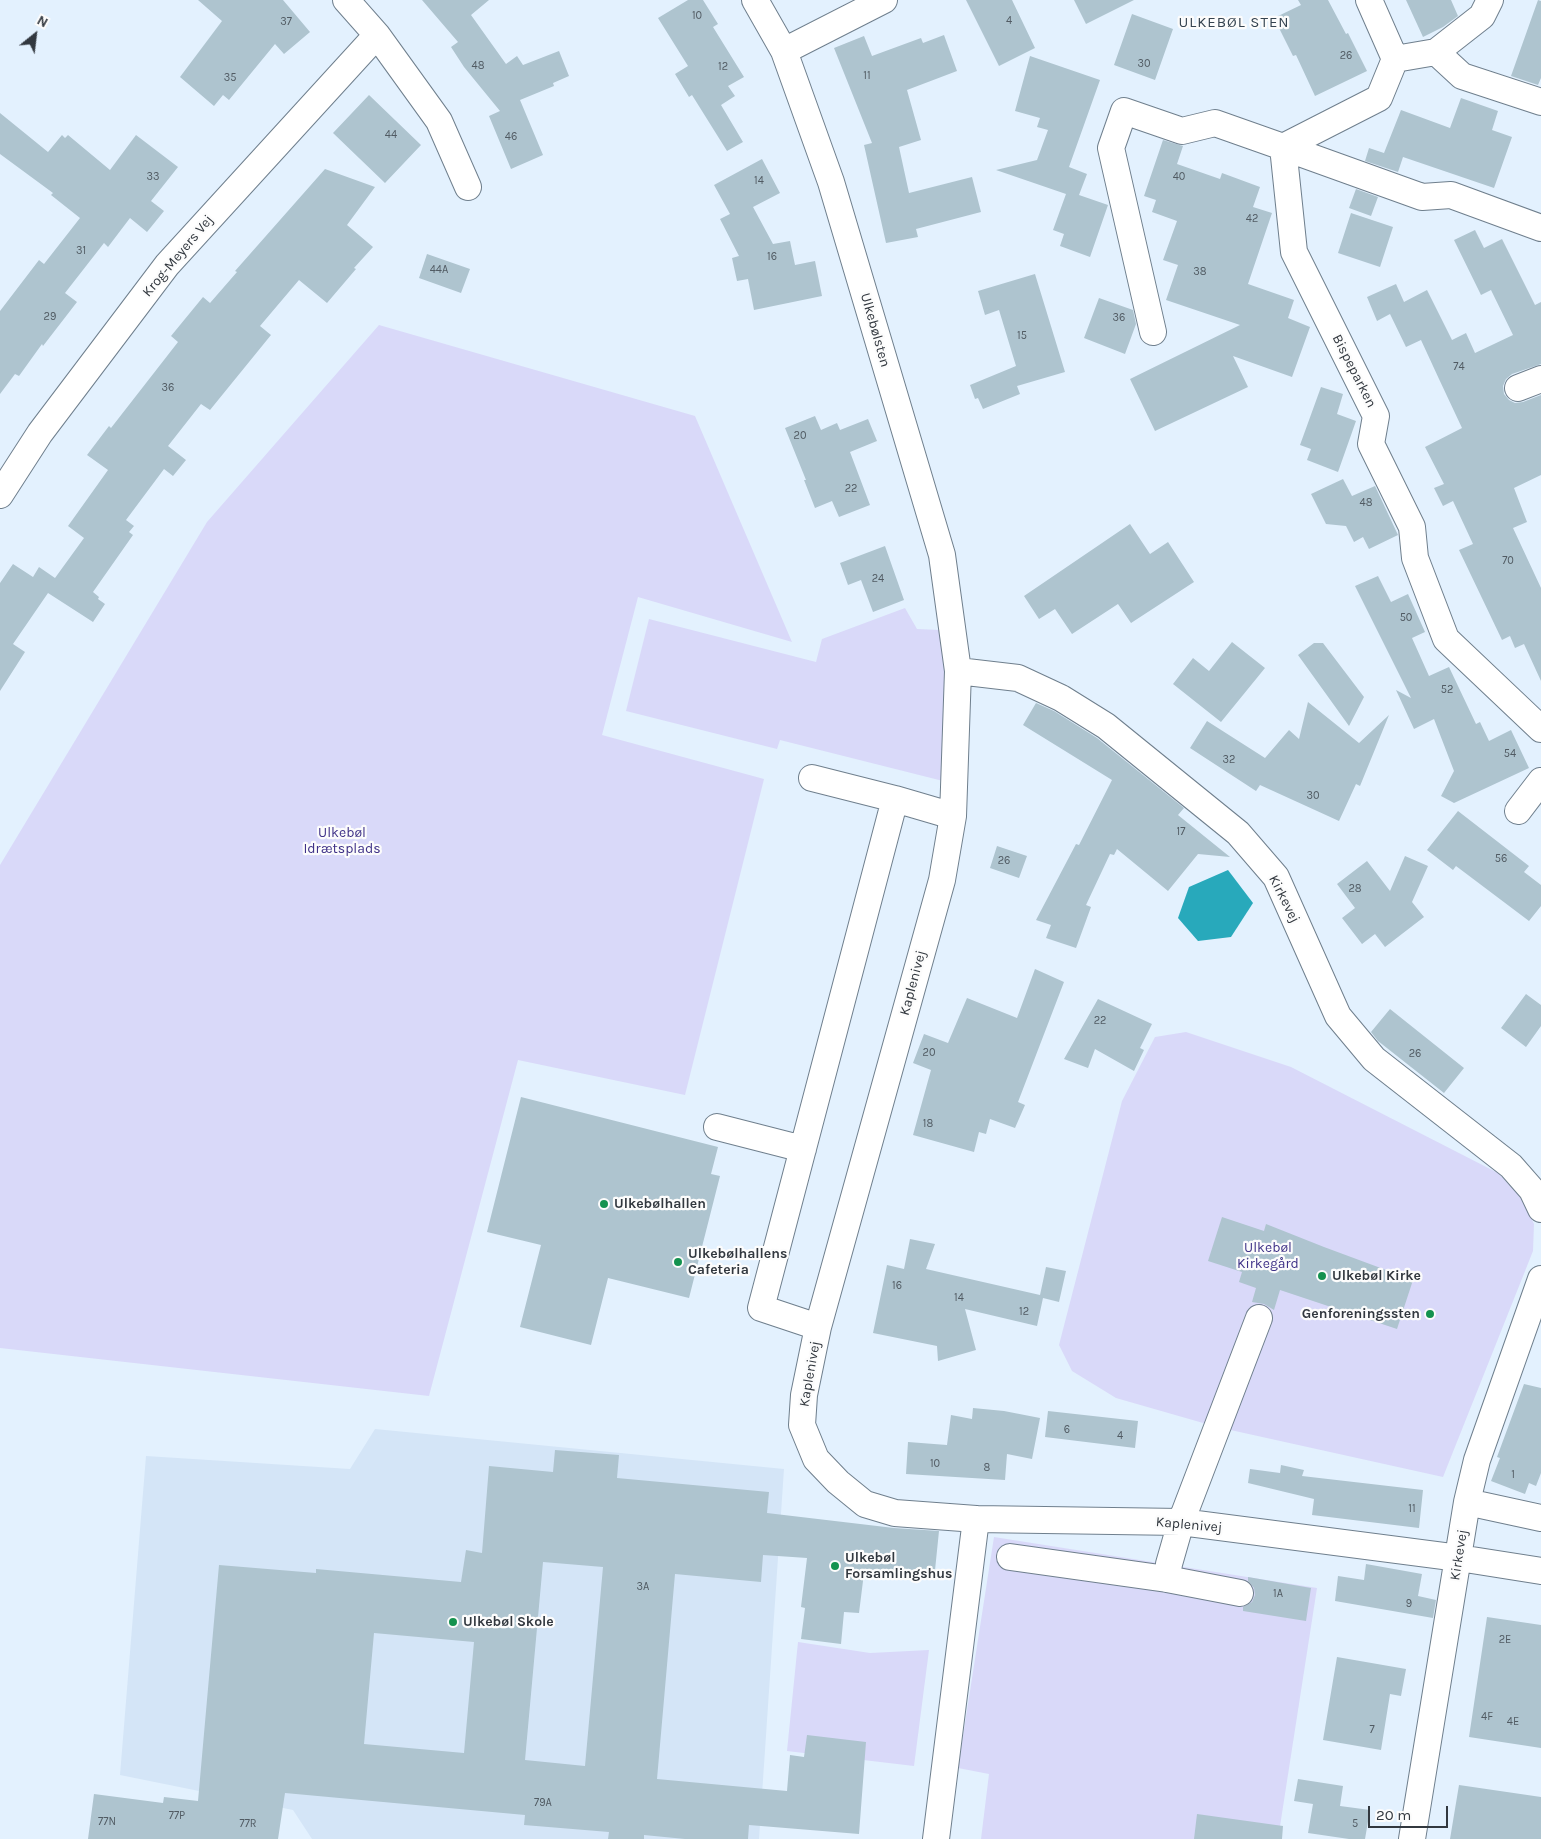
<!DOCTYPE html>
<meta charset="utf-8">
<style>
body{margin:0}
#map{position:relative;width:1541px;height:1839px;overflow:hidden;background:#e3f1fe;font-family:Karla,sans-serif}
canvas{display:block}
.north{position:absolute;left:10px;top:10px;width:50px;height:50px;-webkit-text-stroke:4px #fcfcfc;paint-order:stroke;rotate:29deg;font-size:14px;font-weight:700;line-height:20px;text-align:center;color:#32383f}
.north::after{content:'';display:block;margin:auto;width:18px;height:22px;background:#32383f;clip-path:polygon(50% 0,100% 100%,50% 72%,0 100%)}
.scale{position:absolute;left:1368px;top:1806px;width:80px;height:22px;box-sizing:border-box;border:2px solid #32383f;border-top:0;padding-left:6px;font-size:15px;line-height:18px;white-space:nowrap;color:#32383f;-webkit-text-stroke:4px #fcfcfc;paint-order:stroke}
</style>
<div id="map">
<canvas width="1541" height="1839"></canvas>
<div class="north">N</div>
<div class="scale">20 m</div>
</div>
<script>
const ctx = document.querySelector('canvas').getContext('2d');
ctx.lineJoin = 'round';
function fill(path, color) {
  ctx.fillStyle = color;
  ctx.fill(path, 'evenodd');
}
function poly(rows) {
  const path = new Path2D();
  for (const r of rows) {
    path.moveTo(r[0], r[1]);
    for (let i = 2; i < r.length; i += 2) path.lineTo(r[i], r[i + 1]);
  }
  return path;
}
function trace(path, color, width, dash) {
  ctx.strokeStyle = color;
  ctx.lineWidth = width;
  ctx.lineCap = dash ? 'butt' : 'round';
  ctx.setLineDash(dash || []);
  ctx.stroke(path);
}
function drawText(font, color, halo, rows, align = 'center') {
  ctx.font = font + ' Karla,sans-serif';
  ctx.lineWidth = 4.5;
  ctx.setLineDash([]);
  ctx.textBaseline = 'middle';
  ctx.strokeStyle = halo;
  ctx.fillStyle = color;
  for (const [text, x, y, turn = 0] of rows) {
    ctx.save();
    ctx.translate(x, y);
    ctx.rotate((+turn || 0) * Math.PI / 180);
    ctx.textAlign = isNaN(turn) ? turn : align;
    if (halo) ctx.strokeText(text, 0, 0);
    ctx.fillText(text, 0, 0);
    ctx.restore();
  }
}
fill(poly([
 [375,1429,784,1469,759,1839,312,1839,293,1810,120,1775,146,1456,350,1469]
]), '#d4e5f7');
fill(poly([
 [379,325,695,416,792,642,638,597,602,735,764,779,685,1095,518,1060,429,1396,0,1348,0,865,207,522],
 [905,608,917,629,940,630,946,673,943,781,780,740,777,749,626,711,649,619,816,662,822,639],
 [1186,1032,1291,1067,1498,1173,1520,1196,1534,1224,1533,1251,1443,1477,1217,1427,1116,1398,1072,1371,1059,1345,1122,1101,1155,1037],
 [994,1537,1317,1588,1278,1839,981,1839,989,1774,958,1768],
 [798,1642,870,1653,929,1650,914,1766,787,1751]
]), '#d9d9f9');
fill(poly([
 [1228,870,1253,903,1231,937,1198,941,1178,918,1189,887]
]), '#28a9bb');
fill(poly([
 [198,0,283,0,310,32,284,54,275,44,229,100,223,95,214,106,180,77,222,21],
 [422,0,489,0,471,15,506,64,517,56,523,65,559,51,569,76,553,83,554,86,520,100,543,155,511,169,489,116,500,111,464,67,451,47,458,42],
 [688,0,703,0,718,24,713,27,744,77,728,86,735,96,721,105,743,142,727,151,692,95,689,97,675,74,688,66,658,18],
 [966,0,1012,0,1035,48,999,66],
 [1074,0,1134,0,1086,24],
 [1298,0,1328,0,1346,34,1348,33,1367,71,1315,96,1296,55,1293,56,1274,18,1301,5],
 [1406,0,1451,0,1458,16,1443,27,1423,37],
 [1538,0,1541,1,1541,78,1538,85,1511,76],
 [1132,14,1173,29,1155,80,1114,65],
 [944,35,957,71,907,90,921,140,899,147,909,193,972,177,981,212,916,229,918,237,886,243,864,145,872,143,834,48,864,36,872,56,921,38,923,43],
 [1030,56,1100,80,1069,167,1087,174,1079,195,1108,205,1090,257,1060,246,1064,234,1053,230,1066,194,996,170,1037,160,1048,130,1037,127,1040,118,1015,111],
 [369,95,421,145,385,183,333,133],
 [1461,98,1498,111,1492,130,1512,137,1494,188,1403,157,1398,172,1365,161,1369,148,1384,153,1401,110,1450,128],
 [0,113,48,152,62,135,65,138,68,135,110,170,136,135,178,167,151,201,164,211,147,232,130,218,108,247,104,243,65,293,77,302,43,346,42,344,19,376,15,374,0,394,0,311,39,260,44,264,80,218,51,195,53,193,0,154],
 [1163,140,1183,146,1177,164,1220,179,1222,173,1260,187,1253,207,1272,213,1248,284,1294,300,1288,318,1310,327,1292,377,1233,356,1248,387,1155,431,1130,379,1240,325,1166,300,1178,265,1163,260,1177,221,1152,212,1156,200,1144,196],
 [762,159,780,193,753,207,773,244,790,241,795,265,815,261,822,296,754,310,748,279,737,281,732,258,739,256,720,219,730,214,714,185],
 [325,169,375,187,347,225,373,247,354,268,356,269,327,303,299,280,260,326,271,335,210,410,201,404,168,446,186,460,173,476,164,469,126,520,134,526,129,532,133,535,93,592,99,597,98,599,105,604,93,622,48,593,13,644,25,652,0,691,0,583,13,564,33,577,39,567,55,578,84,538,68,526,108,470,87,455,109,426,111,428,178,342,171,336,203,297,210,303,237,272,235,271],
 [1356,189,1378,197,1371,216,1349,208],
 [1351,213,1393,227,1380,267,1338,253],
 [1475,230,1484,248,1502,239,1535,305,1541,302,1541,364,1512,374,1506,379,1503,386,1504,394,1509,400,1515,403,1523,402,1541,395,1541,475,1514,488,1527,522,1513,528,1541,588,1541,681,1524,644,1515,648,1510,636,1502,640,1459,550,1473,544,1453,501,1443,506,1434,488,1444,484,1425,447,1462,428,1439,379,1421,340,1406,347,1390,314,1377,321,1367,297,1396,284,1404,302,1427,290,1452,340,1466,333,1475,353,1513,335,1491,290,1481,295,1454,240],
 [427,254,470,269,461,293,419,278],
 [1035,274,1065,372,1017,386,1020,394,983,409,978,398,975,399,970,385,1016,366,999,310,985,315,978,291],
 [1099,298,1133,310,1136,324,1125,354,1084,338],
 [1321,387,1343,394,1337,414,1356,421,1338,472,1307,460,1311,449,1300,445],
 [815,416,821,430,837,423,840,430,868,419,877,441,850,452,870,505,839,517,832,501,815,508,804,480,806,480,785,428],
 [1343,479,1352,496,1375,486,1398,535,1369,549,1363,537,1354,542,1346,526,1326,524,1311,494],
 [1130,524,1150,554,1168,542,1194,582,1131,623,1118,604,1072,634,1055,609,1039,619,1024,596],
 [885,546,904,600,873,612,861,580,848,585,840,563],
 [1378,576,1391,602,1408,594,1425,632,1412,638,1429,676,1449,667,1476,724,1480,722,1489,741,1511,730,1529,768,1454,803,1441,796,1454,771,1434,719,1414,729,1396,690,1411,698,1355,586],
 [1232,642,1265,668,1221,722,1173,684,1193,658,1209,671],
 [1314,643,1323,643,1364,697,1349,726,1298,655],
 [1308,702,1359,743,1389,715,1360,786,1356,784,1339,821,1260,785,1256,791,1190,748,1207,721,1265,758,1289,730,1299,739],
 [1036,703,1054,711,1097,738,1184,808,1178,815,1230,857,1198,854,1168,891,1117,849,1114,855,1110,854,1086,905,1091,907,1076,948,1046,938,1051,925,1036,920,1076,844,1079,845,1112,780,1023,725],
 [1458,811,1529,866,1524,872,1541,885,1541,906,1529,921,1456,866,1453,870,1427,850],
 [997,846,1027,856,1019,878,990,868],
 [1405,856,1428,866,1412,902,1424,917,1385,947,1375,934,1362,944,1342,918,1355,908,1337,884,1367,861,1390,891],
 [1035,969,1064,982,1018,1102,1025,1105,1015,1128,990,1119,986,1134,979,1132,974,1152,913,1135,931,1070,913,1063,924,1034,948,1043,967,998,1017,1018],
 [1526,994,1541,1005,1541,1026,1526,1047,1501,1028],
 [1098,999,1152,1024,1140,1048,1144,1050,1134,1071,1095,1049,1088,1068,1064,1059],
 [1390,1009,1464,1068,1444,1093,1378,1041,1371,1032],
 [521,1097,718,1147,711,1174,720,1176,689,1298,608,1278,591,1345,520,1327,541,1245,487,1232],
 [1222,1217,1264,1231,1266,1224,1324,1247,1413,1280,1397,1329,1280,1290,1274,1310,1264,1304,1252,1302,1256,1288,1239,1282,1242,1272,1208,1261],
 [910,1239,935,1244,926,1269,1040,1295,1046,1267,1066,1271,1059,1302,1043,1298,1037,1326,965,1309,976,1350,938,1361,937,1346,873,1333,887,1265,904,1269],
 [1524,1384,1541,1388,1541,1473,1536,1486,1529,1483,1525,1494,1491,1481,1500,1458,1497,1457],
 [973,1408,1004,1411,1040,1418,1032,1459,1007,1454,1005,1480,906,1474,908,1442,947,1445,951,1415,972,1419],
 [1048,1411,1138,1421,1135,1448,1045,1437],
 [555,1450,619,1455,617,1478,769,1492,767,1513,894,1528,939,1531,934,1580,864,1573,859,1613,844,1612,841,1644,801,1639,805,1608,801,1607,807,1558,763,1555,761,1582,675,1574,657,1779,787,1791,790,1755,804,1757,807,1735,866,1742,859,1834,749,1825,748,1839,685,1839,644,1835,644,1839,608,1839,609,1832,524,1825,525,1815,285,1793,278,1839,88,1839,94,1794,163,1803,164,1797,198,1801,219,1565,316,1573,316,1569,461,1582,466,1550,482,1553,489,1466,553,1472],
 [543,1562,603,1567,585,1766,525,1760],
 [374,1633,474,1642,464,1753,364,1744],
 [1281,1465,1304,1470,1302,1476,1423,1490,1419,1528,1312,1515,1314,1499,1248,1483,1250,1469,1280,1473],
 [1366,1564,1422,1574,1418,1596,1436,1600,1433,1618,1335,1601,1338,1576,1364,1580],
 [1248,1577,1311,1588,1306,1621,1243,1611,1243,1607,1252,1602,1255,1595,1254,1588,1248,1581],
 [1487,1617,1541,1625,1541,1748,1469,1737],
 [1337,1657,1406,1669,1401,1696,1390,1694,1381,1750,1323,1740],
 [1298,1779,1343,1786,1340,1806,1370,1810,1365,1839,1349,1839,1308,1833,1313,1804,1294,1801],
 [1459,1785,1541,1797,1541,1839,1450,1839],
 [1197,1814,1283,1826,1282,1839,1194,1839]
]), '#aec4cf');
const minor = poly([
 [346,0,377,35,439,121,468,187],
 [755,0,784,51,831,182,942,555,958,671,953,816,942,880,818,1327,804,1395,802,1425,816,1459,838,1482,865,1504,895,1513,976,1519,1181,1522,1459,1558,1541,1571],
 [1369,0,1395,59],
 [784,51,884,0],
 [1436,52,1462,76,1541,102],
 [1541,228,1451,195,1422,197,1283,147,1294,252,1376,416,1371,444,1412,527,1415,558,1446,639,1541,729],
 [1153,332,1111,148,1124,111,1182,131,1215,123,1283,147,1379,98,1395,59,1436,52,1482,16,1490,0],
 [1518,388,1541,379],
 [0,495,40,433,167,265,377,35],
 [958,671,1018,678,1061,698,1106,726,1238,833,1276,877,1338,1016,1374,1059,1511,1166,1532,1190,1541,1209],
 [812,778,895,799],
 [1518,811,1541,781],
 [717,1127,803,1149],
 [818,1327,761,1308,895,799,953,816],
 [1467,1502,1541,1518],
 [1010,1557,1167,1579,1240,1593],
 [1167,1579,1169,1564,1181,1522,1259,1318],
 [936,1839,976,1519],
 [1412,1839,1467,1502,1477,1460,1541,1279]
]);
trace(minor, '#6f7f8d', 28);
trace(minor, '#fff', 26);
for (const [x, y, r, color] of [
 [604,1204,5,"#14924f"],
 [678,1262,5,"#14924f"],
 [1322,1276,5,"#14924f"],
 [1430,1314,5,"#14924f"],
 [835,1566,5,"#14924f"],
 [453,1622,5,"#14924f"]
]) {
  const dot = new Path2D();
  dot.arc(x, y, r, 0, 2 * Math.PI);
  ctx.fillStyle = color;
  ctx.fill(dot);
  trace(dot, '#fcfcfc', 2);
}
drawText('11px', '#515b63', null, [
 ["10",697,16],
 ["4",1009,21],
 ["37",286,22],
 ["26",1346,56],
 ["30",1144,64],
 ["48",478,66],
 ["12",723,67],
 ["11",867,76],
 ["35",230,78],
 ["44",391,135],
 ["46",511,137],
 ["33",153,177],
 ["40",1179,177],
 ["14",759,181],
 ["42",1252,219],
 ["31",81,251],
 ["16",772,257],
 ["44A",439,270],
 ["38",1200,272],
 ["29",50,317],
 ["36",1119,318],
 ["15",1022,336],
 ["74",1459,367],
 ["36",168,388],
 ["20",800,436],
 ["22",851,489],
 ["48",1366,503],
 ["70",1508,561],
 ["24",878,579],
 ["50",1406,618],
 ["52",1447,690],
 ["54",1510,754],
 ["32",1229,760],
 ["30",1313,796],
 ["17",1181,832],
 ["56",1501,859],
 ["26",1004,861],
 ["28",1355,889],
 ["22",1100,1021],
 ["20",929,1053],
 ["26",1415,1054],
 ["18",928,1124],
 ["16",897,1286],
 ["14",959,1298],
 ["12",1024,1312],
 ["6",1067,1430],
 ["4",1120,1436],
 ["10",935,1464],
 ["8",987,1468],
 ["1",1513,1475],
 ["11",1412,1509],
 ["3A",643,1587],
 ["1A",1278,1594],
 ["9",1409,1604],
 ["2E",1505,1640],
 ["4F",1487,1717],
 ["4E",1513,1722],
 ["7",1372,1730],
 ["79A",543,1803],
 ["77P",177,1816],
 ["77N",107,1822],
 ["77R",248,1824],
 ["5",1355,1824]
]);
drawText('14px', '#32383f', '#fcfcfc', [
 ["Krog-Meyers Vej",178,256,-50],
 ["Ulkebølsten",875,330,74],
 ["Bispeparken",1354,371,63],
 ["Kirkevej",1284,899,63],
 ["Kaplenivej",913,983,-75],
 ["Kaplenivej",810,1374,-80],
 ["Kaplenivej",1189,1525,5],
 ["Kirkevej",1459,1555,-81]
]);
drawText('14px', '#3e3187', '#fcfcfc', [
 ["Ulkebøl",342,833],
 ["Idrætsplads",342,849],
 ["Ulkebøl",1268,1248],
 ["Kirkegård",1268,1264]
]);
drawText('bold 14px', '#32383f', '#fcfcfc', [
 ["Ulkebølhallen",614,1204],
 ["Ulkebølhallens",688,1254],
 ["Cafeteria",688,1270],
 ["Ulkebøl Kirke",1332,1276],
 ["Genforeningssten",1420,1314,"right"],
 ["Ulkebøl",845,1558],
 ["Forsamlingshus",845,1574],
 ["Ulkebøl Skole",463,1622]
], 'left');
ctx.letterSpacing = '1px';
drawText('15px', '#354350', '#fcfcfc', [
 ["ULKEBØL STEN",1234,23]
]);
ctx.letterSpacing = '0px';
</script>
